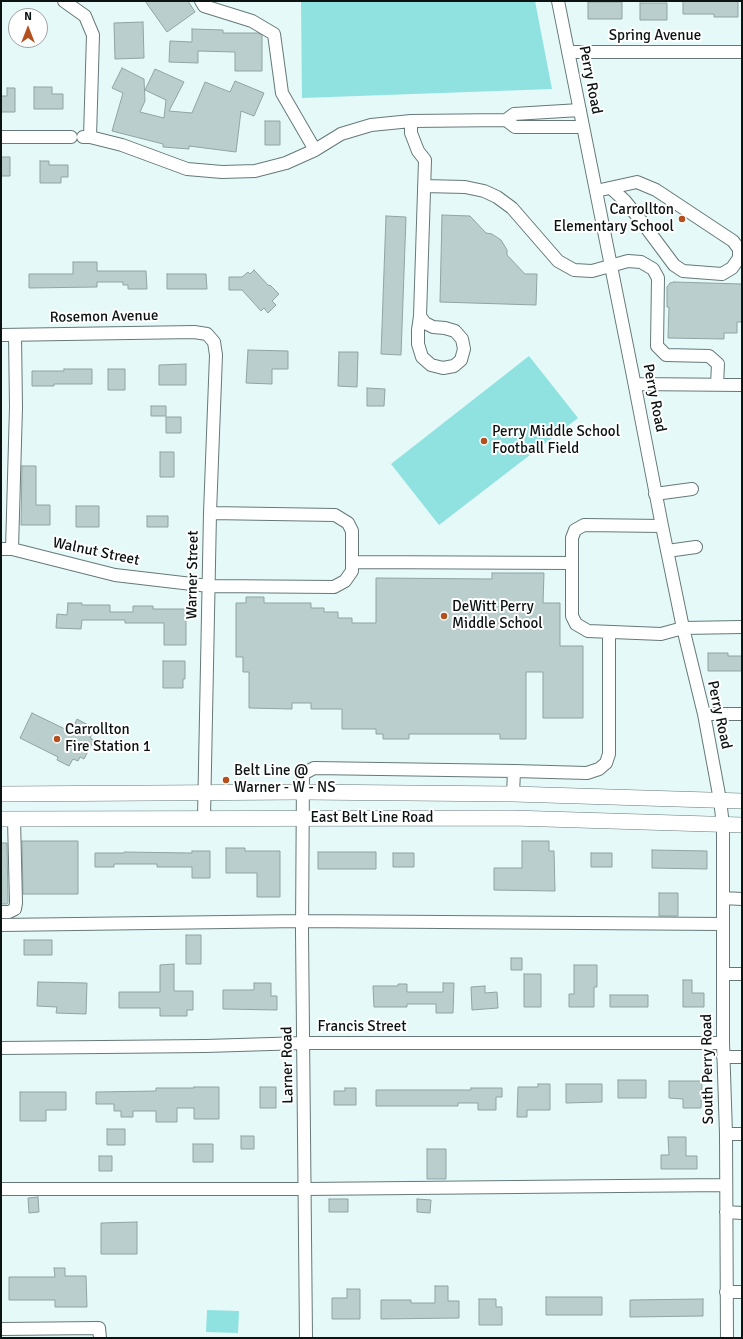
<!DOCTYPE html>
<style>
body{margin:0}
#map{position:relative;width:743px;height:1339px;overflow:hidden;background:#e4f9f8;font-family:Signika,sans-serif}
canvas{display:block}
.frame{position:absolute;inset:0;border:2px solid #0c1313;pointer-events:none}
.north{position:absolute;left:8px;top:8px;width:40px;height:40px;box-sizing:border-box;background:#fff;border:1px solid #9ea1a1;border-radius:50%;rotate:0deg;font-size:11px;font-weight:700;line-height:16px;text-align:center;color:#0c1313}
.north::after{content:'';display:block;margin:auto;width:14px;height:18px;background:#b44f1e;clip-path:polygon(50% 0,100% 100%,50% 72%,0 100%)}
</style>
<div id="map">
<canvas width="743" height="1339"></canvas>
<div class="frame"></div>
<div class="north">N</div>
</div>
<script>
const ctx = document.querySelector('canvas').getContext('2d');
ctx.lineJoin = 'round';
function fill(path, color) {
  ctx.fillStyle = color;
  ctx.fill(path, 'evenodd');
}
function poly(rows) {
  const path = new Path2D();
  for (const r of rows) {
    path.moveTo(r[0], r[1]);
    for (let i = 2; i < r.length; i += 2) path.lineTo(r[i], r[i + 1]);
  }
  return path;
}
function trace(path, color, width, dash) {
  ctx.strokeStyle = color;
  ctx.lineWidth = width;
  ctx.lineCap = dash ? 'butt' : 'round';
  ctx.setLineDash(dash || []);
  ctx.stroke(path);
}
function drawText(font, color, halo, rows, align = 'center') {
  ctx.font = font + ' Signika,sans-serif';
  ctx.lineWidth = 4;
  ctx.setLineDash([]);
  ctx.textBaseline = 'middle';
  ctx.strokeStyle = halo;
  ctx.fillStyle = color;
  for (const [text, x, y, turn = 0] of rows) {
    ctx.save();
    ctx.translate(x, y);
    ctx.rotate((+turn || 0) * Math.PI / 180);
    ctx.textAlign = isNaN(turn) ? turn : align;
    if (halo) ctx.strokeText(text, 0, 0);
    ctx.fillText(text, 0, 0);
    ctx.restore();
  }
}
fill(poly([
 [301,1,535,1,552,89,302,98],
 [529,356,578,418,439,525,391,464],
 [207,1310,239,1311,238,1333,206,1332]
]), '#8fe2e0');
const building = poly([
 [145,1,188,1,195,12,167,32,145,1],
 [683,1,738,1,738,17,714,17,714,14,683,14,683,1],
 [588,2,622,2,622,19,588,19,588,2],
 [640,3,667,3,667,20,640,20,640,3],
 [143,22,144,58,115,59,114,23,143,22],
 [192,29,223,30,223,33,258,33,262,35,262,71,235,71,235,52,198,51,198,63,169,62,170,41,192,42,192,29],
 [122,68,144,79,145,101,140,112,164,118,166,100,145,90,155,69,184,82,169,111,192,113,205,82,230,92,235,81,264,93,254,116,241,111,236,152,189,146,189,149,163,147,163,144,112,131,123,93,112,88,122,68],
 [34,87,52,87,52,94,63,94,63,109,34,109,34,87],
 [7,88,15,88,15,112,1,112,1,96,7,96,7,88],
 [265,121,280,121,280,145,265,145,265,121],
 [1,157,10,157,10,176,1,176,1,157],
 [40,161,49,161,49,165,68,165,68,177,61,177,61,183,40,183,40,161],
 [442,215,470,216,486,233,492,234,501,240,507,250,507,255,525,274,537,274,536,305,440,302,442,215],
 [386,216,406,217,401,355,381,354,386,216],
 [73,262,97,262,97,271,146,271,147,289,128,289,128,285,123,285,123,282,97,282,97,287,29,288,29,274,73,274,73,262],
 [254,270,269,286,270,285,279,294,272,301,276,305,268,313,264,308,261,311,242,290,229,290,229,277,242,277,248,272,250,274,254,270],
 [167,274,206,274,207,289,167,289,167,274],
 [674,282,742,284,742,322,737,322,737,333,724,333,724,339,668,338,669,307,667,307,667,287,670,283,674,282],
 [248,350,288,351,288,369,272,369,272,384,246,383,248,350],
 [339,352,358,352,357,387,338,386,339,352],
 [186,364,186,385,159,385,159,365,186,364],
 [64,369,92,369,92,384,54,384,54,386,32,386,32,371,64,371,64,369],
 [108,369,125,369,125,390,108,390,108,369],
 [367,388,385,389,384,406,367,406,367,388],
 [151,406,166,406,166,416,151,416,151,406],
 [166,417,181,417,181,433,166,433,166,417],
 [160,452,174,452,174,477,160,477,160,452],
 [22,466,36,466,36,505,50,505,50,525,21,525,22,466],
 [76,506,99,506,99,527,76,527,76,506],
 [147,516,168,516,168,527,147,527,147,516],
 [492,573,544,573,543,603,560,603,560,646,583,646,583,718,543,718,543,672,526,672,526,739,500,739,500,734,409,734,409,739,383,739,383,734,376,734,376,729,342,729,342,709,311,709,311,703,292,703,292,709,249,708,249,672,243,672,243,657,236,657,236,603,246,603,246,597,264,597,264,603,311,603,311,608,324,608,324,612,338,612,338,618,352,618,352,623,376,623,376,578,492,579,492,573],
 [68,603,82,603,82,605,110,605,110,612,133,612,133,606,153,606,153,609,186,609,186,645,164,645,164,623,125,623,125,620,82,620,81,629,56,628,57,614,67,615,68,603],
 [708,653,728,653,728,656,742,656,742,671,708,671,708,653],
 [163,661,185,661,185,679,183,679,183,688,163,688,163,661],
 [32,713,71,732,77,719,90,726,88,729,93,732,90,738,94,740,84,759,80,757,78,761,73,759,69,766,57,760,58,757,20,738,32,713],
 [22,841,78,841,78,894,23,894,22,841],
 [522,841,549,841,549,851,554,851,555,891,494,890,494,868,522,868,522,841],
 [1,843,7,843,8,902,7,904,1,904,1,843],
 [226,848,245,848,245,851,280,851,280,897,257,897,257,873,226,873,226,848],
 [652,850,707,851,707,869,652,868,652,850],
 [192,851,210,851,210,878,192,878,192,867,157,867,157,864,114,864,114,867,95,867,95,853,124,853,124,852,192,853,192,851],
 [318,852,376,852,376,869,318,869,318,852],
 [393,853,414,853,414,867,393,867,393,853],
 [591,853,612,853,612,867,591,867,591,853],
 [659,893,678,893,678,916,659,916,659,893],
 [186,935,201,935,201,964,186,964,186,935],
 [24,940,52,940,52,955,24,955,24,940],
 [511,958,522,958,522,970,511,970,511,958],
 [174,964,174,991,193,991,193,1010,187,1010,187,1016,160,1016,160,1008,119,1008,119,992,160,992,160,965,174,964],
 [574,965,597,965,597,987,594,987,594,1007,569,1007,569,994,574,994,574,965],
 [524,974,541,974,541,1007,524,1007,524,974],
 [683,980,692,980,692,993,704,993,704,1007,683,1007,683,980],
 [38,982,87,983,86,1014,56,1013,57,1007,37,1006,38,982],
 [254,983,271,983,271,996,277,996,277,1010,223,1009,223,990,254,990,254,983],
 [443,983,454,983,453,1013,436,1013,436,1004,407,1004,407,1007,374,1007,373,986,398,986,398,984,407,984,407,992,443,992,443,983],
 [485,986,485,993,497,992,498,1008,472,1010,471,987,485,986],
 [610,995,648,995,648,1007,610,1007,610,995],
 [618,1080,646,1080,646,1098,618,1098,618,1080],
 [669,1081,702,1081,701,1108,683,1108,683,1099,669,1098,669,1081],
 [538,1084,550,1084,550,1110,527,1110,527,1117,517,1117,518,1087,538,1087,538,1084],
 [566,1084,602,1084,602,1102,566,1103,566,1084],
 [194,1087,219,1087,219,1119,194,1119,194,1108,177,1108,177,1122,156,1122,156,1111,133,1111,133,1117,121,1117,121,1111,114,1111,114,1104,96,1104,96,1092,156,1091,156,1088,194,1088,194,1087],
 [260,1087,276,1087,276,1108,260,1108,260,1087],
 [345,1088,356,1088,356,1105,334,1105,334,1091,345,1091,345,1088],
 [471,1088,502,1088,502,1097,496,1097,496,1110,478,1110,478,1103,458,1103,458,1106,376,1106,376,1090,471,1090,471,1088],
 [20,1092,66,1092,66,1110,46,1110,46,1121,20,1121,20,1092],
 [107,1129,125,1129,125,1145,107,1145,107,1129],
 [241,1136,254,1136,254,1149,241,1149,241,1136],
 [668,1137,686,1137,686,1156,697,1156,697,1169,661,1169,661,1155,669,1155,668,1137],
 [193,1144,213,1144,213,1162,193,1162,193,1144],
 [427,1149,446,1149,446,1179,427,1179,427,1149],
 [99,1156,112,1156,112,1171,99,1171,99,1156],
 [38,1197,39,1212,29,1213,28,1198,38,1197],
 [329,1199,348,1199,348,1212,329,1212,329,1199],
 [417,1199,431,1200,430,1213,417,1212,417,1199],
 [137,1222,137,1254,101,1254,101,1223,137,1222],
 [54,1268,65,1268,65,1276,86,1276,87,1307,55,1307,55,1300,9,1300,9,1277,55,1277,54,1268],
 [435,1286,448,1286,448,1301,459,1301,459,1318,381,1319,381,1300,411,1300,411,1303,435,1303,435,1286],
 [347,1289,360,1289,360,1319,332,1319,332,1298,347,1298,347,1289],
 [546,1297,602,1297,602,1315,546,1315,546,1297],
 [479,1299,496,1299,496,1307,502,1307,502,1325,479,1325,479,1299],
 [703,1299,703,1316,630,1317,630,1300,703,1299]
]);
fill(building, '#b9cecd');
trace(building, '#90a4a3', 1);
const minor = poly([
 [64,1,85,16,93,35,90,137,83,137],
 [558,1,632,371,662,526,683,628,704,714,720,800,723,825,723,1043,726,1134,727,1338],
 [568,52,742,52],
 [580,110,514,114,506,120,515,127,583,127],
 [411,121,411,133,418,151,425,160,420,316,418,330,418,344,422,357,431,365,443,368,454,366,461,360,464,349,462,339,455,331,445,328,433,327,425,323,420,316],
 [1,137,71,137],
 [90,137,122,145,187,169,222,172,255,171,286,163,315,150,282,93,274,34,252,21,204,6,201,1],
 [315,150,341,134,371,125,411,121,506,120],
 [424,186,465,187,484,191,497,197,512,208,558,261,574,270,592,271,628,261,641,262,653,269,658,278,657,346,666,355,709,356,718,364,717,385],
 [596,191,637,182,656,190,733,241,739,249,739,258,732,268,722,274,683,271,674,265,642,222,625,201,611,188],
 [1,335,194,332,207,334,214,342,216,355,210,513,204,818],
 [635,384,742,385],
 [655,494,692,489],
 [662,526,584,525,575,530,572,538,572,616,576,624,588,631,661,634,683,628,742,627],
 [1,549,12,549,115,575,209,586,334,587,345,581,352,571,352,531,348,523,335,515,210,513],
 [12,549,16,407,15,335],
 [667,551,696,547],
 [352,562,572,563],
 [704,714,742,714],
 [514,771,587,773,599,769,606,763,609,754,609,632],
 [723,898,742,899],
 [1,912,9,912,15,909,16,903,14,819],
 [1,925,302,921,723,924],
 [723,974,742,974],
 [1,1048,205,1046,304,1043,723,1043],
 [723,1057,742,1057],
 [726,1134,742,1134],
 [1,1189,305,1189,726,1185],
 [726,1212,742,1213],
 [726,1292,742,1292],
 [1,1329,99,1328,100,1338],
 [306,1338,302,931,303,774,314,768,514,771,513,794]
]);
const major = poly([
 [1,794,303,792,513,794,742,801],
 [1,819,512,818,742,825]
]);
trace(minor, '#667978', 14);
trace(major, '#667978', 16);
trace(poly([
 [411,1,413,1]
]), '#9daead', 2, [2, 2]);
trace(minor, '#fff', 12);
trace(major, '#fff', 15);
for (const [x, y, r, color] of [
 [682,219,4,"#b44f1e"],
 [484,441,4,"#b44f1e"],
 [444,616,4,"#b44f1e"],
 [57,739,4,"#b44f1e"],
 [226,780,4,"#b44f1e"]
]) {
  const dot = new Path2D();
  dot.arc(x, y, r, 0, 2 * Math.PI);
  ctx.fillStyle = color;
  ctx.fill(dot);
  trace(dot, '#fff', 1.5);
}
drawText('15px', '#0c1313', '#fff', [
 ["Spring Avenue",655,36],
 ["Perry Road",590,80,79],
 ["Rosemon Avenue",104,317,-1],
 ["Perry Road",654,398,79],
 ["Walnut Street",96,552,12],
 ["Warner Street",193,575,-89],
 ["Perry Road",719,715,78],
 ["East Belt Line Road",372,818],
 ["Francis Street",362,1027],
 ["Larner Road",288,1065,-91],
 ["South Perry Road",708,1069,-91]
]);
drawText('15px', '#0c1313', '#fff', [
 ["Carrollton",674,210,"right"],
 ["Elementary School",674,227,"right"],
 ["Perry Middle School",492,432],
 ["Football Field",492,449],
 ["DeWitt Perry",452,607],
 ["Middle School",452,624],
 ["Carrollton",65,730],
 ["Fire Station 1",65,747],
 ["Belt Line @",234,771],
 ["Warner - W - NS",234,788]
], 'left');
</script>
